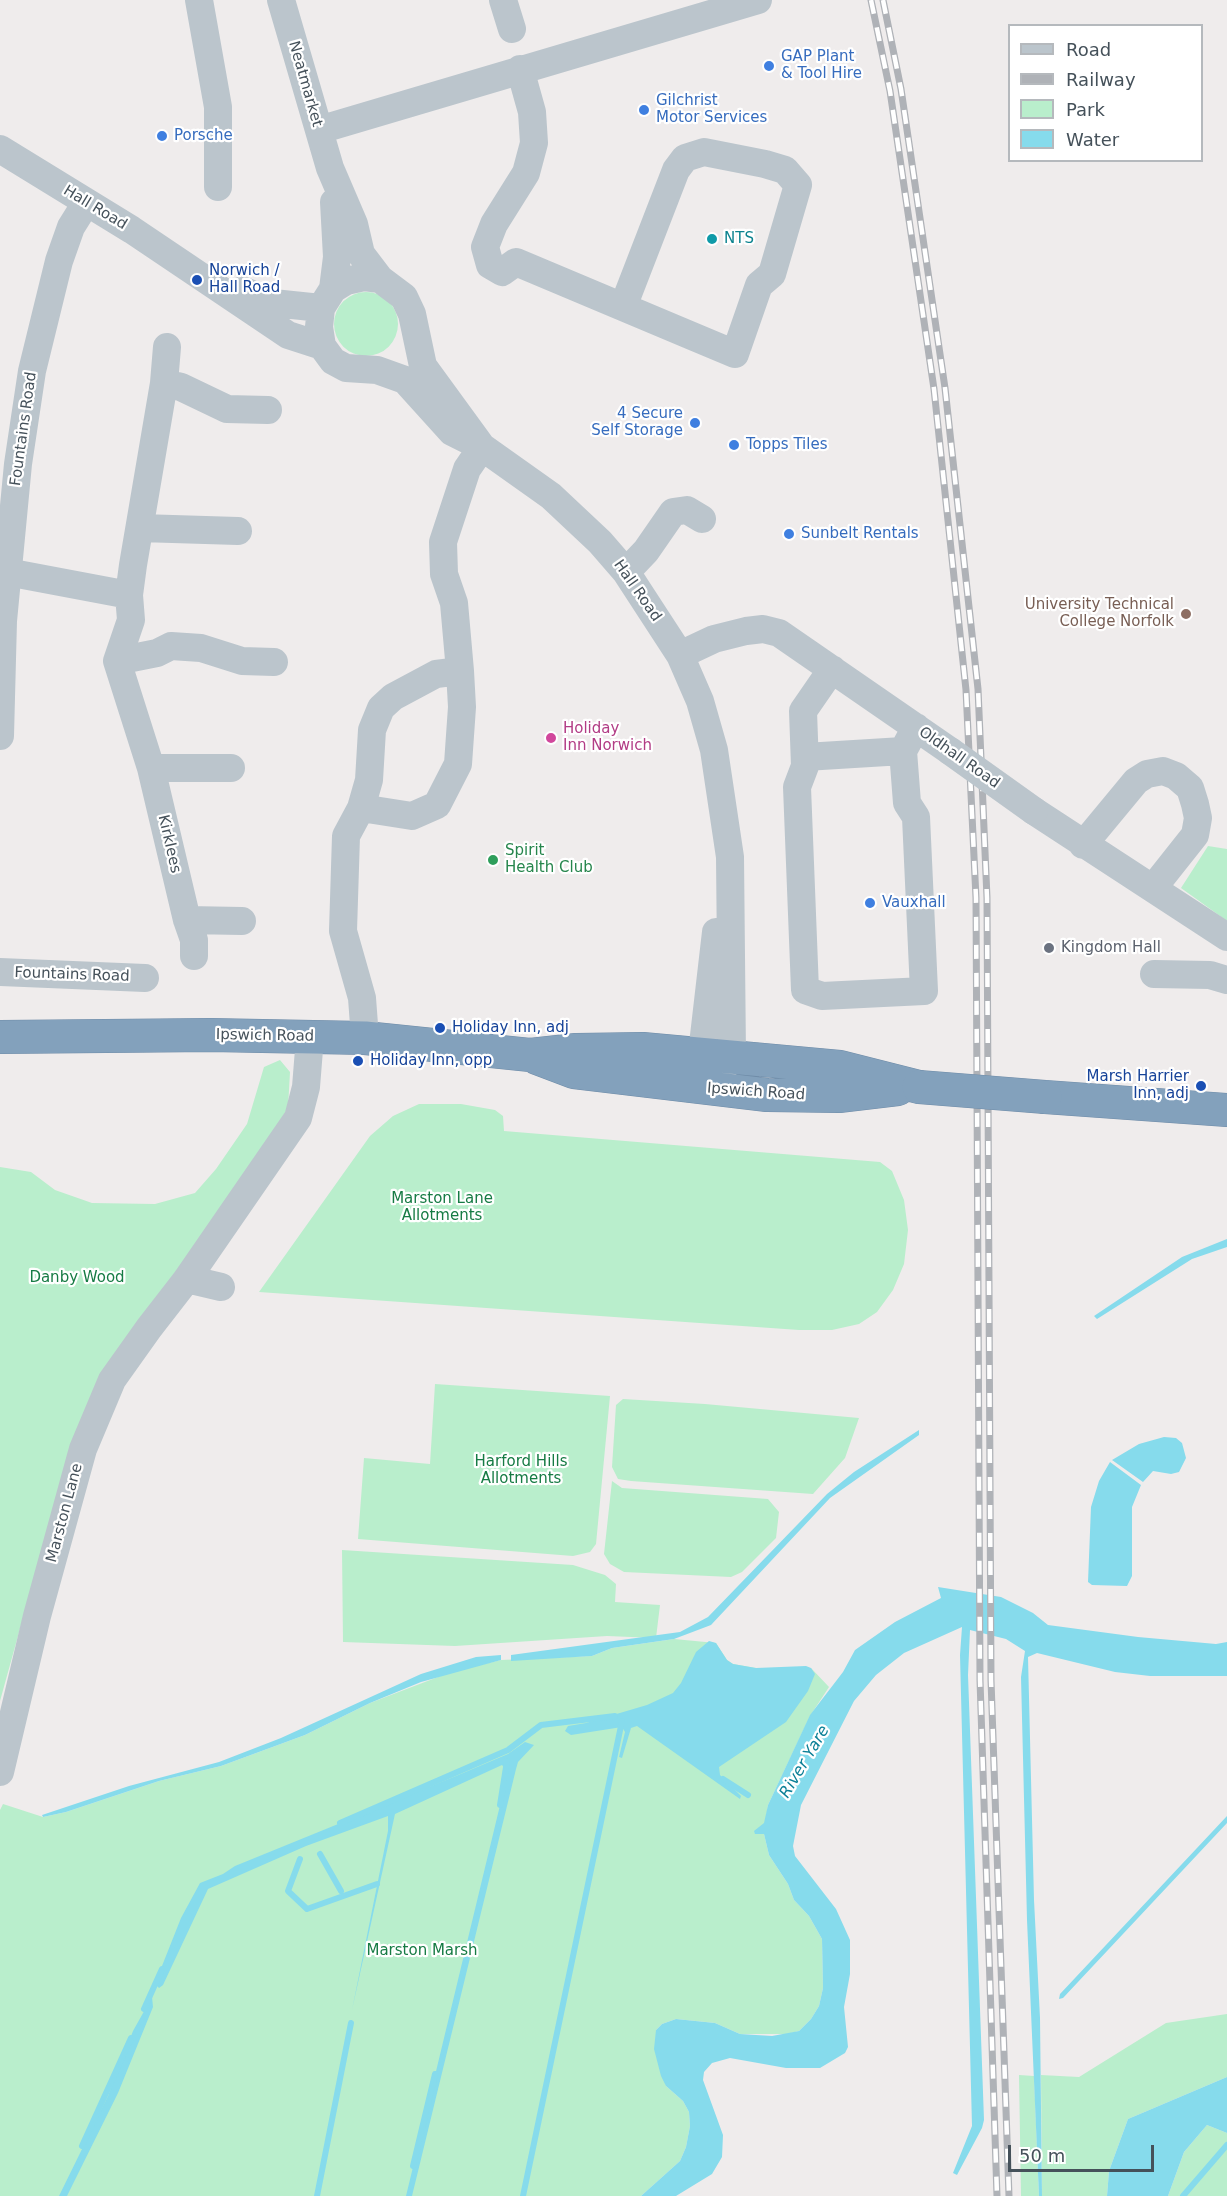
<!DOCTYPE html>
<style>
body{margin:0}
#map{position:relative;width:1227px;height:2196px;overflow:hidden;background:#efecec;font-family:"DejaVu Sans",sans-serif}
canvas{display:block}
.legend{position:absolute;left:1008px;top:24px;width:195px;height:138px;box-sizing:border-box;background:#fff;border:2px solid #b5b9bd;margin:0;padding:8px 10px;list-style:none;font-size:18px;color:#45515a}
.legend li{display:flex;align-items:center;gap:12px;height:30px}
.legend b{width:30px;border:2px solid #b5b9bd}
.scale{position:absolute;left:1008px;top:2145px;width:146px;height:27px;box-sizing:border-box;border:3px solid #45515a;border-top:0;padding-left:8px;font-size:18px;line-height:21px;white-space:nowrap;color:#45515a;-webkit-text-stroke:4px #fff;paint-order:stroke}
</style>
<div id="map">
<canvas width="1227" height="2196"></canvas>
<ul class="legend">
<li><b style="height:8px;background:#bbc5cc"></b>Road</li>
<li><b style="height:8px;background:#afb2b7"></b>Railway</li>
<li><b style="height:16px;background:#b9eecc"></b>Park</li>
<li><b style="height:16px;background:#86dbec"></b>Water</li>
</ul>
<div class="scale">50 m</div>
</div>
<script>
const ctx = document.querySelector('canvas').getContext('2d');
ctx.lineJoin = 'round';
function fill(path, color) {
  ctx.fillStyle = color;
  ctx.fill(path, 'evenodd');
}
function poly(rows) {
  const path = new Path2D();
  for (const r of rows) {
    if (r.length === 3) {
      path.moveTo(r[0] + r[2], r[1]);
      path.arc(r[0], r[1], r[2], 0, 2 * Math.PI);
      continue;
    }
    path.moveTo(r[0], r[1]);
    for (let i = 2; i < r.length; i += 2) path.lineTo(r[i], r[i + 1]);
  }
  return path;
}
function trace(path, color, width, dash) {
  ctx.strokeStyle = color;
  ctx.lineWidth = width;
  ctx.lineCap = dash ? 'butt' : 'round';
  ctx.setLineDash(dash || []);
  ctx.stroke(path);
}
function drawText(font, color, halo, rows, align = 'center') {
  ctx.font = font + ' "DejaVu Sans",sans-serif';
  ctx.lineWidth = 4.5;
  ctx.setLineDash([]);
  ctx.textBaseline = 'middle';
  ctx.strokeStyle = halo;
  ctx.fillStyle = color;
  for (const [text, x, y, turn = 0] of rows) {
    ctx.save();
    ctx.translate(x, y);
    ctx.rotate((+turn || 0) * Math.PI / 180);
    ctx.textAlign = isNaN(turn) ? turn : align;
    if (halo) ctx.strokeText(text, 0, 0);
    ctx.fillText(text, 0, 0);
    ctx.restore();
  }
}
fill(poly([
 [366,324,32],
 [1208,846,1227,849,1227,921,1181,888],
 [280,1060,290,1072,288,1108,219,1217,157,1297,26,1607,0,1701,0,1167,31,1172,55,1190,92,1203,155,1204,195,1193,216,1169,247,1124,264,1067],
 [419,1104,461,1104,495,1110,503,1116,504,1131,880,1162,892,1171,904,1200,908,1230,904,1264,893,1290,877,1312,859,1324,832,1330,799,1330,259,1292,370,1136,393,1116],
 [435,1384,610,1396,596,1544,590,1552,573,1556,358,1539,364,1458,430,1464],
 [623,1399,705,1404,859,1418,845,1458,813,1494,631,1481,618,1479,612,1467,616,1405],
 [612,1481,622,1488,768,1499,779,1512,776,1538,742,1572,731,1577,624,1572,610,1564,604,1554],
 [342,1550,573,1565,605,1575,616,1584,615,1602,660,1605,656,1638,607,1636,455,1646,343,1642],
 [674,1639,716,1643,727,1660,733,1664,756,1668,811,1668,829,1687,810,1716,768,1805,764,1834,769,1855,788,1884,794,1900,809,1916,822,1939,823,1988,819,2006,811,2019,799,2031,787,2034,740,2034,715,2023,676,2019,662,2024,656,2030,666,2086,683,2101,689,2112,690,2126,686,2147,680,2161,641,2196,0,2196,0,1810,3,1804,43,1817,66,1812,159,1781,221,1766,305,1735,370,1703,451,1672,501,1660,592,1656,612,1648],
 [1227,2014,1227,2077,1128,2119,1109,2171,1107,2196,1042,2196,1041,2075,1079,2077,1166,2023],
 [1019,2075,1034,2076,1039,2196,1021,2196],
 [1207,2125,1227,2133,1227,2196,1168,2196,1184,2152]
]), '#b9eecc');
fill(poly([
 [1227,1239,1227,1247,1192,1259,1097,1319,1094,1316,1182,1257],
 [919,1430,919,1435,830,1498,711,1625,674,1639,612,1648,592,1656,511,1661,511,1655,680,1632,708,1617,827,1494,854,1472],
 [1164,1437,1176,1438,1182,1443,1186,1458,1179,1472,1171,1474,1153,1471,1143,1482,1112,1460,1139,1444],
 [1110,1462,1141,1485,1132,1507,1132,1576,1127,1586,1092,1585,1088,1582,1091,1507,1099,1481],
 [938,1587,1001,1597,1033,1613,1048,1625,1138,1637,1216,1644,1227,1642,1227,1676,1150,1676,1115,1672,1037,1653,1028,1657,1034,1900,1040,2018,1042,2196,1039,2196,1027,1920,1021,1677,1025,1651,1006,1639,970,1630,968,1675,984,2120,982,2128,957,2175,953,2173,972,2126,960,1655,962,1627,904,1653,876,1675,854,1701,801,1805,793,1846,795,1856,836,1909,850,1940,850,1974,844,2007,848,2047,845,2053,820,2068,786,2068,730,2058,712,2063,704,2072,703,2080,723,2135,722,2157,712,2174,676,2196,641,2196,680,2161,686,2147,690,2126,689,2112,683,2101,666,2086,661,2076,654,2049,656,2030,662,2024,676,2019,715,2023,740,2034,772,2036,799,2031,811,2019,819,2006,823,1988,822,1939,809,1916,794,1900,788,1884,769,1855,764,1834,755,1834,754,1831,764,1823,768,1805,810,1715,843,1672,855,1650,895,1622,941,1598],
 [709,1641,716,1643,727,1660,733,1664,756,1668,806,1666,811,1668,815,1674,808,1691,786,1722,719,1767,720,1775,741,1796,740,1799,637,1726,631,1728,622,1758,619,1757,625,1732,622,1727,571,1735,565,1731,568,1726,586,1723,647,1705,673,1693,681,1683,696,1652],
 [501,1655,501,1660,421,1682,370,1703,305,1735,221,1766,159,1781,66,1812,43,1817,42,1815,129,1786,219,1762,281,1738,421,1674,476,1657],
 [525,1742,534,1745,518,1762,516,1769,412,2196,406,2196,508,1772,502,1765,395,1814,352,2010,388,1831,388,1816,306,1846,208,1889,163,1985,159,1988,157,1986,160,1971,181,1918,200,1883,223,1874,235,1866,456,1776,508,1754],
 [1227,1816,1227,1823,1063,1998,1059,1999,1060,1994],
 [152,1997,153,2007,118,2093,67,2196,59,2196,108,2096,133,2031],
 [1227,2077,1227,2133,1207,2125,1184,2152,1168,2196,1107,2196,1109,2171,1128,2119]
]), '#86dbec');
trace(poly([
 [723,1779,748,1795],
 [500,1805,507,1761],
 [340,1823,508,1750,541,1725,615,1716],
 [320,1854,341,1891],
 [300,1859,288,1891,307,1909,377,1884],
 [144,2009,162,1969],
 [82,2146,131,2038],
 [413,2166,435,2074],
 [317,2196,351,2023],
 [523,2196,622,1721],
 [1183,2196,1227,2145]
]), '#86dbec', 6);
const highway = poly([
 [0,1037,211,1035,365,1038,530,1055,576,1050,643,1049,840,1067,919,1087],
 [537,1058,574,1072,767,1095,839,1096,898,1089],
 [1045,1097,1227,1110]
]);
trace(highway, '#6f8ca8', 34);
trace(poly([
 [199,0,218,107,218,187],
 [281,0,330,168,354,224,361,254,380,279],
 [503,0,512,29],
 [520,69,532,112,534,143,526,173,494,224,485,247,490,265,502,272,516,262,692,336,735,354,759,285,772,274,798,185,785,170,765,164,704,152,685,158,676,170,623,307],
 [319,130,758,0],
 [0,149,132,230,288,335,322,346],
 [333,289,337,257,334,202],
 [242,290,273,303,321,308],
 [167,347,164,383,133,565,129,595,131,620,117,661,151,768,187,920,194,940,194,956],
 [164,383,181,387,227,409,268,410],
 [482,447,423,366,412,314,404,297,380,279,364,277,346,281,333,289,321,308,319,327,322,346,333,361,346,368,377,370,405,380,452,432,482,447,551,496,600,542,626,572,680,655,700,701,714,750,730,857,732,1055,719,1076],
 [140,528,238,531],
 [7,572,129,595],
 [626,572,646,551,673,512,687,510,702,519],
 [680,655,714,639,746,631,763,629,779,633,950,751],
 [117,661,157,653,171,646,201,648,242,661,274,662],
 [832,669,803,711,805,766,797,787,805,990,822,996,924,991,916,817,907,803,903,751,916,727],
 [0,736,3,621,18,464,32,371,59,261,71,227,86,203],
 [805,757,903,751],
 [151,768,231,768],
 [361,808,412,816,437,805,458,764,462,707,460,671,454,603,444,574,443,542,467,469,482,447],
 [1034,811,1227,937],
 [1083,845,1136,781,1147,774,1163,771,1176,776,1190,788,1195,804,1198,818,1195,835,1153,888],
 [187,920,242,921],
 [0,972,145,978],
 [1154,974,1210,975,1227,980],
 [365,1038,362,998,343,931,346,836,361,808,369,780,372,730,381,708,393,697,436,674,460,671],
 [702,1053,716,932],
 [187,1279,221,1287],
 [0,1772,37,1616,83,1449,112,1380,149,1328,187,1279,298,1118,306,1087,310,1037]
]), '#bbc5cc', 28);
trace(highway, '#83a1bc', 33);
const rail = poly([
 [871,0,890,91,934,389,966,690,976,898,980,1680,997,2196],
 [883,0,901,89,945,388,978,689,987,898,991,1680,1009,2196]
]);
trace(rail, '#afb2b7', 7);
trace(rail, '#fff', 4.5, [14]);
const highwayBridge = poly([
 [919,1087,1045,1097]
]);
trace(highwayBridge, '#6f8ca8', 34, []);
trace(poly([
 [950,751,1034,811]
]), '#bbc5cc', 28);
trace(highwayBridge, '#83a1bc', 33);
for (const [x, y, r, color] of [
 [769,66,6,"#3f7fe0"],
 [644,110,6,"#3f7fe0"],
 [162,136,6,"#3f7fe0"],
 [712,239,6,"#0f9aa8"],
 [197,280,6,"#1a4fb4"],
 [695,423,6,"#3f7fe0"],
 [734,445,6,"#3f7fe0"],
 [789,534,6,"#3f7fe0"],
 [1186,614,6,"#8d6e63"],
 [551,738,6,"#d1479c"],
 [493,860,6,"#2e9e5b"],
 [870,903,6,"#3f7fe0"],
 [1049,948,6,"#6b7280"],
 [440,1028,6,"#1a4fb4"],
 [358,1061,6,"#1a4fb4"],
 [1201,1086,6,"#1a4fb4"]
]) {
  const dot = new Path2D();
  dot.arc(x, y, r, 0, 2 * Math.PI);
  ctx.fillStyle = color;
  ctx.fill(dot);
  trace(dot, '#fff', 2);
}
drawText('15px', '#366cbe', '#fff', [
 ["GAP Plant",781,57],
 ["& Tool Hire",781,74],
 ["Gilchrist",656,101],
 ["Motor Services",656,118],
 ["Porsche",174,136],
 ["4 Secure",683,414,"right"],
 ["Self Storage",683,431,"right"],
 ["Topps Tiles",746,445],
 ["Sunbelt Rentals",801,534],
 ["Vauxhall",882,903]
], 'left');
drawText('15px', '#45515a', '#fff', [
 ["Neatmarket",305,84,74],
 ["Hall Road",95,208,31],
 ["Fountains Road",24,429,-82],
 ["Hall Road",637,591,55],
 ["Oldhall Road",959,758,35],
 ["Kirklees",169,844,77],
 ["Fountains Road",72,975,2],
 ["Ipswich Road",265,1036,1],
 ["Ipswich Road",756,1092,4],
 ["Marston Lane",65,1513,-75]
]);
drawText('15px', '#0d838f', '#fff', [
 ["NTS",724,239]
], 'left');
drawText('15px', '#164399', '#fff', [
 ["Norwich /",209,271],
 ["Hall Road",209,288],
 ["Holiday Inn, adj",452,1028],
 ["Holiday Inn, opp",370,1061],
 ["Marsh Harrier",1189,1077,"right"],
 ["Inn, adj",1189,1094,"right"]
], 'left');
drawText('15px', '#785e54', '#fff', [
 ["University Technical",1174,605],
 ["College Norfolk",1174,622]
], 'right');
drawText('15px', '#b23c85', '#fff', [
 ["Holiday",563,729],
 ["Inn Norwich",563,746]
], 'left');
drawText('15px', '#27864d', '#fff', [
 ["Spirit",505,851],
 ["Health Club",505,868]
], 'left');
drawText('15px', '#5b616d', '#fff', [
 ["Kingdom Hall",1061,948]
], 'left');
drawText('15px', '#167b44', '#fff', [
 ["Marston Lane",442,1199],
 ["Allotments",442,1216],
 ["Danby Wood",77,1278],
 ["Harford Hills",521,1462],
 ["Allotments",521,1479],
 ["Marston Marsh",422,1951]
]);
drawText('italic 16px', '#0c8097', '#fff', [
 ["River Yare",805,1762,-59]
]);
</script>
